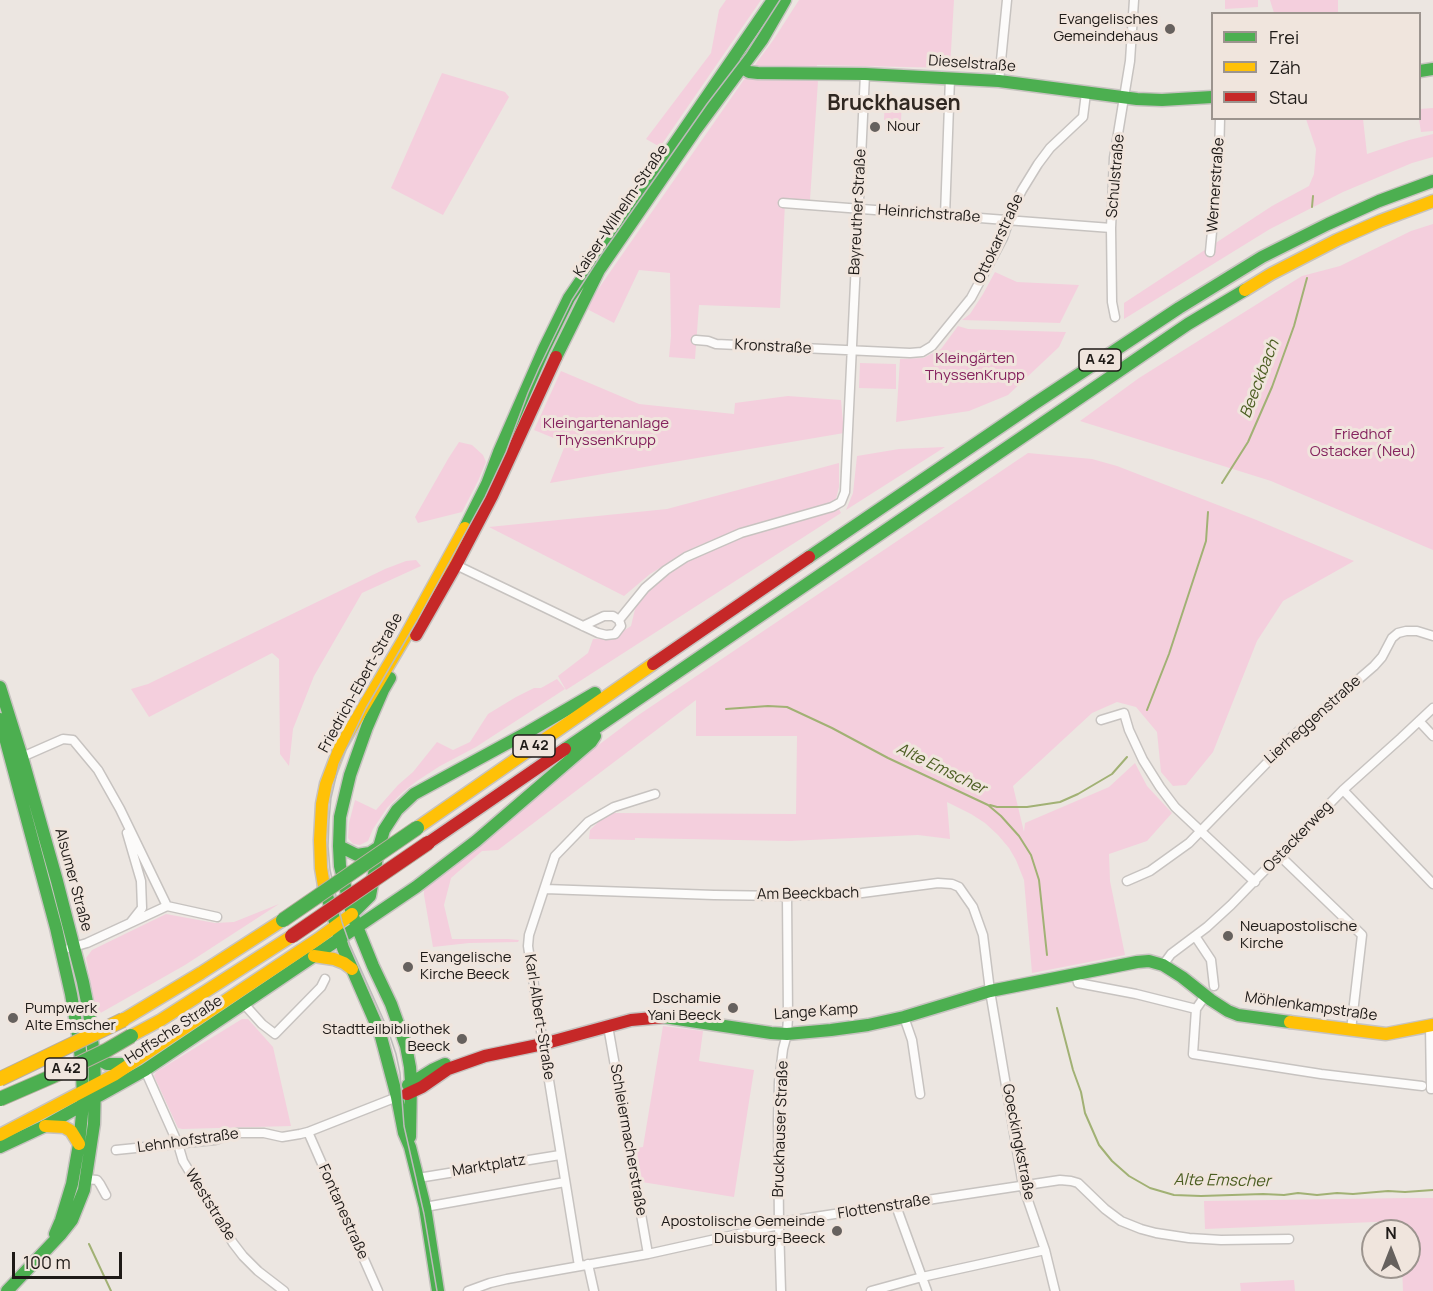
<!DOCTYPE html>
<meta charset="utf-8">
<style>
body{margin:0}
#map{position:relative;width:1433px;height:1291px;overflow:hidden;background:#ece6e1;font-family:Manrope,sans-serif}
canvas{display:block}
.legend{position:absolute;left:1211px;top:12px;width:210px;height:108px;box-sizing:border-box;background:#f0e5dd;border:2px solid #9c948e;margin:0;padding:8px 10px;list-style:none;font-size:18px;color:#1e1a17}
.legend li{display:flex;align-items:center;gap:12px;height:30px}
.legend b{width:30px;border:2px solid #9c948e}
.north{position:absolute;left:1361px;top:1219px;width:60px;height:60px;box-sizing:border-box;background:#f0e5dd;border:2px solid #9c948e;border-radius:50%;rotate:0deg;font-size:16px;font-weight:700;line-height:24px;text-align:center;color:#1e1a17}
.north::after{content:'';display:block;margin:auto;width:21px;height:27px;background:#66615e;clip-path:polygon(50% 0,100% 100%,50% 72%,0 100%)}
.scale{position:absolute;left:12px;top:1252px;width:110px;height:27px;box-sizing:border-box;border:3px solid #1e1a17;border-top:0;padding-left:8px;font-size:18px;line-height:21px;white-space:nowrap;color:#1e1a17;-webkit-text-stroke:4px #f0e5dd;paint-order:stroke}
</style>
<div id="map">
<canvas width="1433" height="1291"></canvas>
<ul class="legend">
<li><b style="height:8px;background:#4caf50"></b>Frei</li>
<li><b style="height:8px;background:#ffc107"></b>Zäh</li>
<li><b style="height:8px;background:#c62828"></b>Stau</li>
</ul>
<div class="north">N</div>
<div class="scale">100 m</div>
</div>
<script>
const ctx = document.querySelector('canvas').getContext('2d');
ctx.lineJoin = 'round';
function fill(path, color) {
  ctx.fillStyle = color;
  ctx.fill(path, 'evenodd');
}
function poly(rows) {
  const path = new Path2D();
  for (const r of rows) {
    path.moveTo(r[0], r[1]);
    for (let i = 2; i < r.length; i += 2) path.lineTo(r[i], r[i + 1]);
  }
  return path;
}
function trace(path, color, width, dash) {
  ctx.strokeStyle = color;
  ctx.lineWidth = width;
  ctx.lineCap = dash ? 'butt' : 'round';
  ctx.setLineDash(dash || []);
  ctx.stroke(path);
}
function drawText(font, color, halo, rows, align = 'center') {
  ctx.font = font + ' Manrope,sans-serif';
  ctx.lineWidth = 6;
  ctx.setLineDash([]);
  ctx.textBaseline = 'middle';
  ctx.strokeStyle = halo;
  ctx.fillStyle = color;
  for (const [text, x, y, turn = 0] of rows) {
    ctx.save();
    ctx.translate(x, y);
    ctx.rotate((+turn || 0) * Math.PI / 180);
    ctx.textAlign = isNaN(turn) ? turn : align;
    if (halo) ctx.strokeText(text, 0, 0);
    ctx.fillText(text, 0, 0);
    ctx.restore();
  }
}
fill(poly([
 [726,0,761,0,660,147,646,139,711,53,719,10],
 [799,0,954,0,950,68,817,65,818,81,810,200,785,203,780,308,699,305,695,359,669,357,671,336,670,273,639,270,614,323,585,308,743,81,774,39],
 [1225,0,1258,0,1258,7,1225,9],
 [1270,0,1338,0,1338,13,1274,13],
 [442,73,505,92,509,97,443,215,391,188],
 [885,99,902,100,901,121,884,120],
 [1433,108,1433,131,1421,132,1419,119,1420,109],
 [1306,119,1363,119,1367,154,1409,140,1433,134,1433,157,1412,163,1343,192,1270,229,1124,319,1124,303,1272,206,1309,186,1314,174,1316,149],
 [1433,224,1433,550,1271,481,1080,421,1139,378,1302,276,1340,266,1411,231],
 [995,272,1017,282,1079,285,1060,323,962,320,970,314,983,294],
 [958,326,968,329,1066,332,1059,347,1008,395,969,411,896,422,900,359,923,358,941,349],
 [860,363,896,364,896,389,859,388],
 [561,371,639,404,734,414,735,403,788,396,841,400,844,433,550,483,566,443,534,430],
 [459,442,472,445,483,455,486,462,478,481,462,512,418,523,415,517,448,459],
 [945,447,846,510,853,493,857,456,899,449],
 [1028,453,1092,459,1117,466,1254,519,1354,561,1283,601,1257,641,1213,752,1186,785,1173,786,1161,772,1157,732,1136,707,1117,702,1092,713,1013,786,1024,832,1025,823,1109,787,1135,763,1147,786,1172,813,1147,841,1109,854,1110,881,1125,955,1032,973,1024,880,1016,860,1009,848,998,835,985,823,971,814,947,802,950,839,918,835,789,841,635,838,635,840,589,839,590,830,608,813,796,814,797,736,696,736,696,700,498,850,482,851,451,878,444,905,452,939,508,939,519,940,518,942,469,943,433,947,424,895,424,887,568,768,637,716],
 [839,463,839,487,836,499,831,504,739,529,693,548,650,574,624,596,489,527,667,509],
 [839,509,841,513,566,690,558,676,588,653,593,639,609,638,617,635,631,626,636,605,649,588,666,575,692,558,741,536],
 [416,560,421,566,362,593,314,676,293,729,289,766,280,754,279,659,272,653,149,717,131,689,148,684,385,569,406,561],
 [557,679,565,689,476,747,440,766,417,781,403,792,387,808,373,829,368,841,360,845,353,844,348,838,349,823,355,800,376,810,398,785,413,772,437,742,453,750,470,742,488,714,516,697,534,688,541,688],
 [279,904,185,965,97,1015,86,958,92,950,166,914,215,923,234,922],
 [242,1019,248,1019,273,1047,291,1126,182,1129,178,1128,154,1076,156,1072],
 [663,1026,703,1031,699,1061,754,1070,734,1197,642,1182,636,1148,643,1147],
 [1407,1198,1433,1198,1433,1291,1403,1291,1402,1267,1409,1267,1409,1231,1400,1231,1399,1221,1205,1229,1204,1201],
 [1294,1280,1295,1291,1241,1291,1240,1283]
]), '#f4cfdd');
trace(poly([
 [1312,207,1313,196],
 [1222,483,1248,442,1272,387,1294,326,1307,278],
 [726,709,768,706,787,707,832,728,888,758,988,805,1001,816,1019,836,1031,855,1039,880,1047,955],
 [1147,710,1169,654,1206,541,1208,512],
 [990,805,997,807,1027,807,1060,802,1078,794,1112,774,1127,757],
 [1057,1008,1073,1070,1081,1092,1085,1113,1099,1145,1112,1161,1129,1176,1150,1188,1174,1195,1201,1196,1263,1194,1284,1195,1298,1193,1317,1195,1337,1193,1353,1194,1388,1191,1405,1192,1433,1190],
 [89,1244,111,1291]
]), '#a1b174', 2);
const street = poly([
 [999,81,1007,0],
 [783,203,1111,228],
 [945,216,950,78],
 [1210,252,1219,160,1220,118],
 [1115,317,1112,302,1111,228,1114,158,1130,61,1134,0],
 [696,340,708,341,716,344,910,353,922,352,932,346,971,298,1003,238,1013,208,1022,190,1038,164,1050,148,1083,117,1086,93],
 [453,564,456,565,583,626,598,633,606,635,615,634,621,626,619,620,613,616,604,616,583,626],
 [619,620,645,588,666,570,686,557,741,533,832,507,841,502,845,492,865,74],
 [1101,720,1124,713,1129,730,1143,760,1160,787,1175,807,1255,882],
 [1419,721,1433,736],
 [22,757,63,739,73,740,98,770,120,809,167,906],
 [1343,790,1433,884],
 [127,833,141,881,142,908,131,922],
 [1280,856,1362,935,1351,1030],
 [1127,881,1150,871,1189,843,1292,737,1374,666,1382,657,1392,638,1398,633,1406,631,1417,631,1433,636],
 [545,889,714,895,787,896,862,893,938,883,952,884,959,887,973,907,983,935,990,991,1023,1186,1045,1250,1055,1291],
 [1195,936,1211,960,1214,986],
 [70,948,87,943,167,906,217,917],
 [1163,965,1171,954,1207,927,1231,905,1343,790,1401,738,1433,708],
 [1076,975,1078,983,1136,994,1196,1009,1205,996],
 [244,1004,262,1024,275,1034,321,987,325,979],
 [1196,1009,1193,1054,1321,1074,1422,1086],
 [904,1017,912,1040,920,1094],
 [608,1026,648,1254],
 [1430,1026,1431,1089],
 [145,1070,178,1144,183,1161,233,1243,243,1256,258,1271,284,1291],
 [308,1132,378,1291],
 [116,1150,215,1140,236,1133,264,1133,282,1137,300,1134,308,1132,397,1097],
 [418,1178,560,1155],
 [86,1179,97,1180,100,1184,106,1195],
 [896,1206,927,1291],
 [425,1207,565,1182],
 [588,1264,594,1291],
 [579,1266,540,1025,528,946,529,935,555,856,588,822,614,807,655,794],
 [468,1291,490,1283,507,1279,648,1254,779,1225,788,1221,1060,1180,1071,1181,1078,1183,1105,1209,1121,1221,1141,1229,1156,1233,1189,1238,1221,1240,1289,1239],
 [781,1291,779,1225,778,1121,779,1082,783,1049,787,1034,788,1017,787,896],
 [871,1291,922,1277,1045,1250]
]);
const fast = poly([
 [736,64,749,72,758,73,865,74,999,81,1137,99,1162,100,1212,97],
 [1420,71,1433,69],
 [556,357,599,270,694,132,762,40,785,0],
 [465,528,487,484,499,452,544,349,569,298,773,0],
 [809,557,1034,404,1179,308,1262,257,1328,224,1379,201,1433,181],
 [390,678,383,690,367,727,350,775,340,817,339,846,340,866,352,914,373,966,391,1004,406,1046,410,1067,411,1082,410,1137],
 [0,687,22,757,57,881,83,982,89,1012,94,1057,95,1084,94,1124,84,1190,72,1220,61,1234,7,1291],
 [0,719,56,928,71,994,79,1041,82,1071,83,1104,79,1144,72,1184,61,1220,55,1234],
 [565,749,1188,324,1245,290],
 [339,846,357,855,370,853,379,847],
 [324,886,343,948,380,1033,397,1097,404,1133,410,1147,425,1207,438,1291],
 [352,914,370,896,379,847,384,830,397,810,414,794,528,732,595,693],
 [357,927,416,887,476,841,591,742,595,736],
 [664,1017,771,1033,787,1034,831,1030,868,1025,904,1017,990,991,1137,962,1149,961,1163,965,1182,977,1211,1000,1228,1011,1238,1015,1290,1022],
 [94,1057,107,1064,128,1064],
 [408,1085,432,1070,445,1064],
 [0,1147,45,1126,145,1070,357,927]
]);
const slow = poly([
 [1245,290,1271,274,1337,240,1380,221,1433,201],
 [417,828,653,664],
 [324,886,321,868,320,840,322,804,326,784,340,747,404,639,465,528],
 [314,956,334,959,344,963,352,969],
 [123,1020,201,973,283,920],
 [1290,1022,1386,1034,1433,1025],
 [131,1036,161,1020,292,936],
 [45,1126,64,1127,71,1131,79,1144],
 [0,1135,114,1075,318,939,352,914]
]);
const jam = poly([
 [416,635,456,565,492,496,556,357],
 [653,664,809,557],
 [428,843,565,749],
 [407,1094,422,1087,448,1069,485,1056,543,1044,631,1020,664,1017]
]);
trace(street, '#c7c3c0', 11);
trace(fast, '#c7c3c0', 15);
trace(slow, '#c7c3c0', 15);
trace(jam, '#c7c3c0', 15);
trace(street, '#fcfbfa', 8);
trace(fast, '#4caf50', 12);
trace(slow, '#ffc107', 12);
trace(jam, '#c62828', 12);
trace(poly([
 [437,1291,424,1214,404,1126,400,1073,396,1054,388,1030,350,945,342,922,330,870,328,846,329,820,331,798,339,764,366,708,417,621,485,497,506,452,528,393,539,368,572,300,601,255,707,104,746,53,780,0]
]), '#bcbbba', 1.5);
const fastBridge = poly([
 [283,920,417,828],
 [0,1099,53,1076,107,1050,131,1036]
]);
const slowBridge = poly([
 [0,1079,123,1020]
]);
const jamBridge = poly([
 [292,936,428,843]
]);
trace(fastBridge, '#b7afa1', 16, []);
trace(slowBridge, '#b7afa1', 16, []);
trace(jamBridge, '#b7afa1', 16, []);
trace(fastBridge, '#4caf50', 14);
trace(slowBridge, '#ffc107', 14);
trace(jamBridge, '#c62828', 14);
for (const [x, y, r, color] of [
 [1170,29,6,"#66615e"],
 [875,127,6,"#66615e"],
 [1228,936,6,"#66615e"],
 [408,967,6,"#66615e"],
 [733,1008,6,"#66615e"],
 [13,1018,6,"#66615e"],
 [462,1039,6,"#66615e"],
 [837,1231,6,"#66615e"]
]) {
  const dot = new Path2D();
  dot.arc(x, y, r, 0, 2 * Math.PI);
  ctx.fillStyle = color;
  ctx.fill(dot);
  trace(dot, '#f0e5dd', 2);
}
for (const [x, y, w] of [
 [1100,360,42],
 [534,746,42],
 [66,1069,42]
]) {
  const box = new Path2D();
  box.roundRect(x - w / 2, y - 11, w, 22, 4.5);
  ctx.fillStyle = '#f0e5dd';
  ctx.fill(box);
  trace(box, '#1e1a17', 1.5);
}
drawText('bold 14px', '#1e1a17', null, [
 ["A 42",1100,360],
 ["A 42",534,746],
 ["A 42",66,1069]
]);
drawText('15px', '#1e1a17', '#f0e5dd', [
 ["Evangelisches",1158,20],
 ["Gemeindehaus",1158,37],
 ["Nour",887,127,"left"],
 ["Neuapostolische",1240,927,"left"],
 ["Kirche",1240,944,"left"],
 ["Evangelische",420,958,"left"],
 ["Kirche Beeck",420,975,"left"],
 ["Dschamie",721,999],
 ["Yani Beeck",721,1016],
 ["Pumpwerk",25,1009,"left"],
 ["Alte Emscher",25,1026,"left"],
 ["Stadtteilbibliothek",450,1030],
 ["Beeck",450,1047],
 ["Apostolische Gemeinde",825,1222],
 ["Duisburg-Beeck",825,1239]
], 'right');
drawText('15px', '#1e1a17', '#f0e5dd', [
 ["Dieselstraße",972,64,4],
 ["Schulstraße",1116,176,-85],
 ["Wernerstraße",1216,185,-86],
 ["Kaiser-Wilhelm-Straße",621,211,-56],
 ["Bayreuther Straße",858,212,-87],
 ["Heinrichstraße",929,214,4],
 ["Ottokarstraße",999,239,-65],
 ["Kronstraße",773,347,3],
 ["Friedrich-Ebert-Straße",361,683,-61],
 ["Lierheggenstraße",1313,720,-42],
 ["Ostackerweg",1298,837,-46],
 ["Alsumer Straße",73,880,75],
 ["Am Beeckbach",808,894,-1],
 ["Möhlenkampstraße",1311,1007,8],
 ["Lange Kamp",816,1012,-4],
 ["Karl-Albert-Straße",539,1017,81],
 ["Hoffsche Straße",174,1030,-33],
 ["Bruckhauser Straße",781,1129,-88],
 ["Schleiermacherstraße",628,1140,80],
 ["Lehnhofstraße",188,1141,-8],
 ["Goeckingkstraße",1018,1142,79],
 ["Marktplatz",489,1166,-9],
 ["Weststraße",210,1205,58],
 ["Flottenstraße",884,1207,-9],
 ["Fontanestraße",343,1212,66]
]);
drawText('15px', '#85235e', '#f0e5dd', [
 ["Kleingärten",975,359],
 ["ThyssenKrupp",975,376],
 ["Kleingartenanlage",606,424],
 ["ThyssenKrupp",606,441],
 ["Friedhof",1363,435],
 ["Ostacker (Neu)",1363,452]
]);
drawText('italic 16px', '#4c5e22', '#f0e5dd', [
 ["Beeckbach",1260,379,-69],
 ["Alte Emscher",941,769,26],
 ["Alte Emscher",1222,1181,1]
]);
drawText('bold 21px', '#302822', '#f0e5dd', [
 ["Bruckhausen",894,104]
]);
</script>
